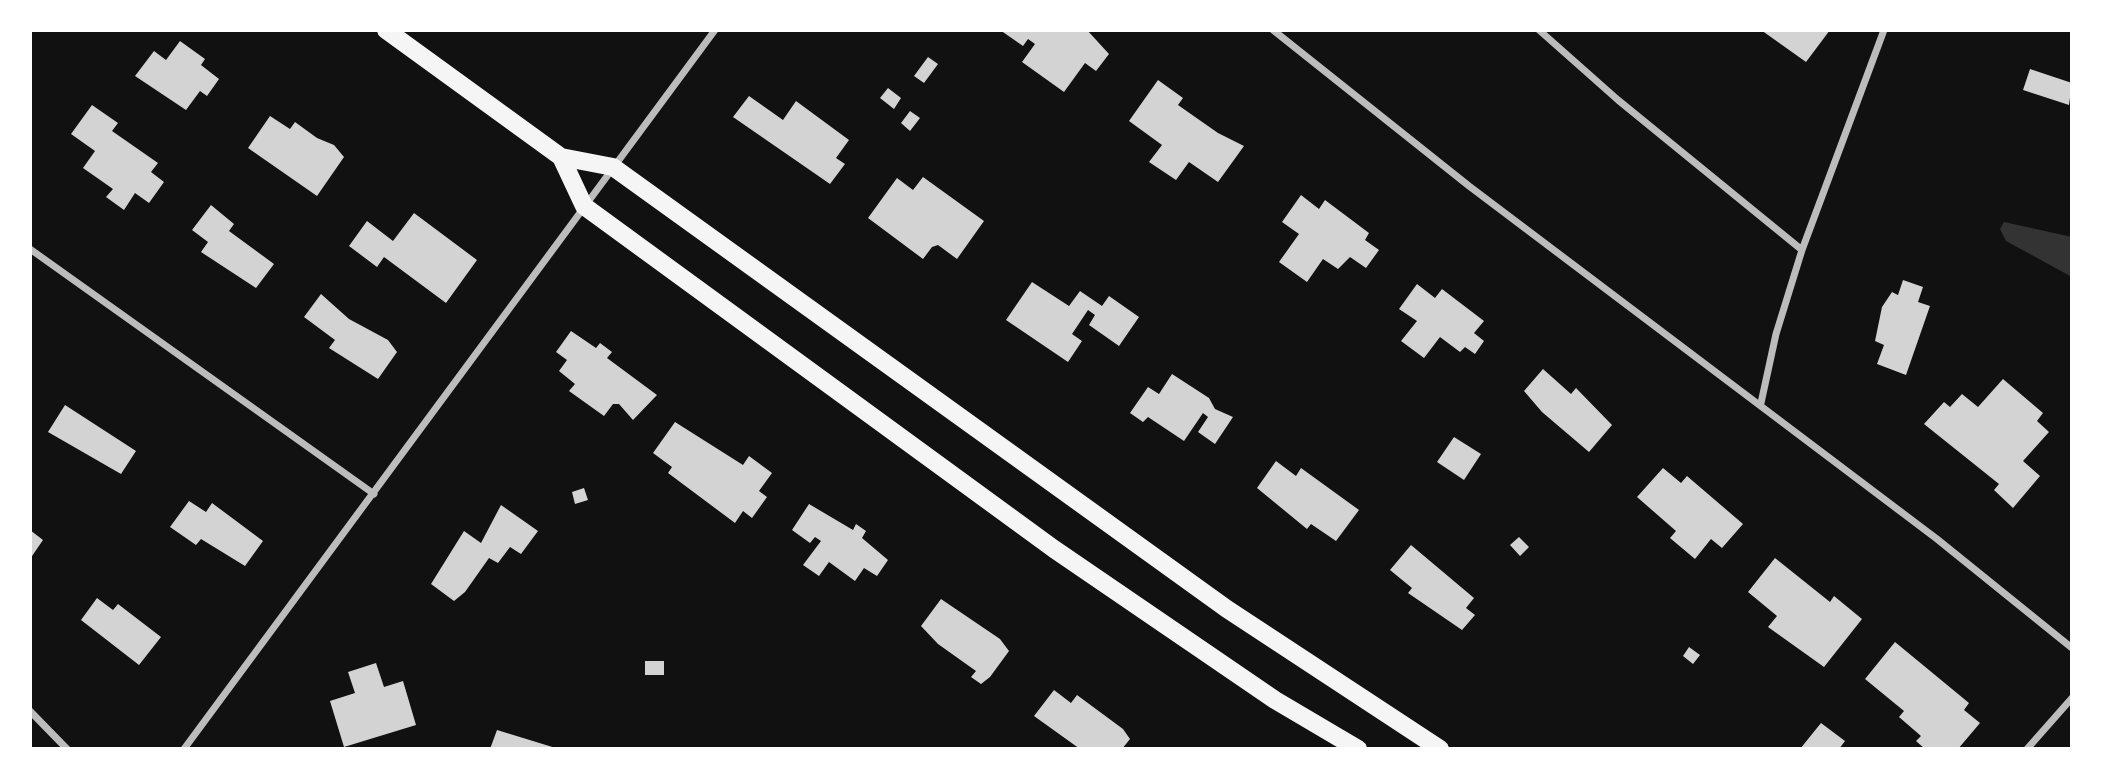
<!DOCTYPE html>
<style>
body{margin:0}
#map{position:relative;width:2102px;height:779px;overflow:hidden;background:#111;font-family:Karla,sans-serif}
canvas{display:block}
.frame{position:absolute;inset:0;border:32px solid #fff;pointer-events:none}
</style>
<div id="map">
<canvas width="2102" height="779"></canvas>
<div class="frame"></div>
</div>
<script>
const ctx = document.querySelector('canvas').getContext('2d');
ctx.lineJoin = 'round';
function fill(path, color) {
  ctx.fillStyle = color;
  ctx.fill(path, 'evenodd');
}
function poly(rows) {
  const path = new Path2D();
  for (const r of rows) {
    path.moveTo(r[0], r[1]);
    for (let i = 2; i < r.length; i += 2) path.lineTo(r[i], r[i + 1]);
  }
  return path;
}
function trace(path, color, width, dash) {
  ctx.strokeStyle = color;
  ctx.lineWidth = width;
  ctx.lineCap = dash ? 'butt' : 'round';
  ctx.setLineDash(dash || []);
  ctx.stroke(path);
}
fill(poly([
 [2004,222,2072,237,2072,277,2006,241,2000,229]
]), '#333');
fill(poly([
 [1000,30,1087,30,1109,54,1096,71,1085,63,1064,92,1022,62,1035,44,1028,39,1023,46],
 [1761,30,1830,30,1806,62],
 [180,41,205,59,201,65,219,79,207,96,200,91,186,110,135,76,154,51,166,60],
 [928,57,938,64,924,83,914,76],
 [2030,69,2072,83,2069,105,2023,90],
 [1158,80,1183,98,1178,105,1218,133,1244,146,1218,182,1189,162,1176,180,1149,162,1162,145,1129,121],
 [888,88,901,98,894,109,880,98],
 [749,96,783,120,796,101,849,140,836,158,845,164,830,184,733,117],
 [92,105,118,123,112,131,158,163,151,172,164,182,149,203,135,193,124,210,106,197,113,189,83,168,95,151,71,134],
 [910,111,920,118,910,131,901,123],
 [270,116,290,129,295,122,317,138,334,145,344,157,317,196,248,148],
 [923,177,984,221,957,259,938,245,932,247,923,259,868,218,897,178,913,190],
 [1301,195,1319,209,1325,200,1369,233,1365,240,1379,250,1366,268,1350,257,1338,269,1323,259,1307,282,1279,262,1299,234,1282,222],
 [211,205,234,224,229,231,274,264,256,288,201,252,208,242,192,230],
 [414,213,477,260,446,303,384,257,377,267,349,246,367,221,393,241],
 [1903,280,1923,287,1918,302,1930,306,1906,375,1877,364,1884,345,1875,341,1882,307,1892,292,1898,295],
 [1032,282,1069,306,1080,291,1102,306,1109,296,1139,317,1119,346,1089,325,1095,315,1088,310,1072,334,1082,341,1068,362,1006,320],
 [1417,284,1435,298,1442,289,1484,321,1474,333,1484,341,1475,354,1465,347,1460,352,1440,337,1424,358,1401,341,1417,321,1399,309],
 [321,294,349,319,388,340,397,352,378,379,329,348,335,340,304,317],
 [571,331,596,348,600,343,612,352,607,358,657,395,633,420,619,404,613,404,604,416,569,391,575,384,559,371,567,360,556,352],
 [1543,369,1571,394,1576,388,1612,425,1589,452,1542,412,1524,391],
 [1172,374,1209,398,1215,409,1233,417,1215,444,1198,432,1208,417,1203,413,1184,441,1148,417,1143,422,1130,413,1148,387,1159,394],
 [2003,379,2043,413,2037,421,2049,432,2023,461,2040,476,2013,508,1994,490,1999,484,1924,424,1944,402,1950,407,1962,394,1978,407],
 [65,405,136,451,121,474,48,432],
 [675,422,743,465,749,456,772,473,759,491,767,497,752,518,743,511,735,523,668,473,672,467,653,453],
 [1454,437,1481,454,1464,480,1437,462],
 [1276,461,1296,476,1301,468,1359,510,1336,541,1311,524,1307,529,1257,488],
 [1663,468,1681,483,1687,476,1743,524,1722,548,1711,539,1695,559,1670,538,1676,531,1637,497],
 [584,488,588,500,575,504,572,492],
 [189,501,206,512,212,503,263,541,245,566,201,539,196,545,170,527],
 [809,504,853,530,856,524,866,531,862,538,888,560,877,576,864,568,855,581,829,562,819,576,803,565,821,541,815,537,810,543,792,530],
 [501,505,538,531,521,554,510,547,498,563,489,558,465,592,454,601,431,584,464,531,481,543],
 [30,530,43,540,30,559],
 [1519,537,1529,547,1520,556,1510,545],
 [1411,545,1474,598,1466,608,1475,615,1462,630,1408,593,1412,588,1390,570],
 [1775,558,1830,602,1834,596,1862,619,1824,667,1768,627,1777,616,1748,592],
 [97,598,113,610,118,604,161,637,139,665,81,620],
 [941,599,1000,639,1009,651,990,677,981,684,971,677,976,671,938,644,921,626],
 [1895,642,1969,703,1964,710,1980,723,1958,749,1925,749,1916,741,1921,736,1899,717,1904,711,1865,679],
 [1689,647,1700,655,1693,664,1683,656],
 [645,661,664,661,664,675,645,675],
 [376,663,384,687,403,681,416,725,344,747,330,701,355,693,348,672],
 [1054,690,1071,703,1077,695,1123,729,1130,739,1122,749,1080,749,1034,716],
 [1821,723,1845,741,1839,749,1800,749],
 [497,730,559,749,490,749]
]), '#d3d3d3');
trace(poly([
 [1273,30,1469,186,1937,539,2072,648],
 [1539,30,1618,100,1802,250],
 [30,249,374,494],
 [1761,403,1776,334,1802,250,1884,30],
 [30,711,67,749],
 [184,749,715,30],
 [2027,749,2072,698]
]), '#bcbcbc', 7);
trace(poly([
 [386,30,561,157,613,167,1227,609,1440,749],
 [561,157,584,206,1054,549,1275,700,1358,749]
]), '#f5f5f5', 18);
</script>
